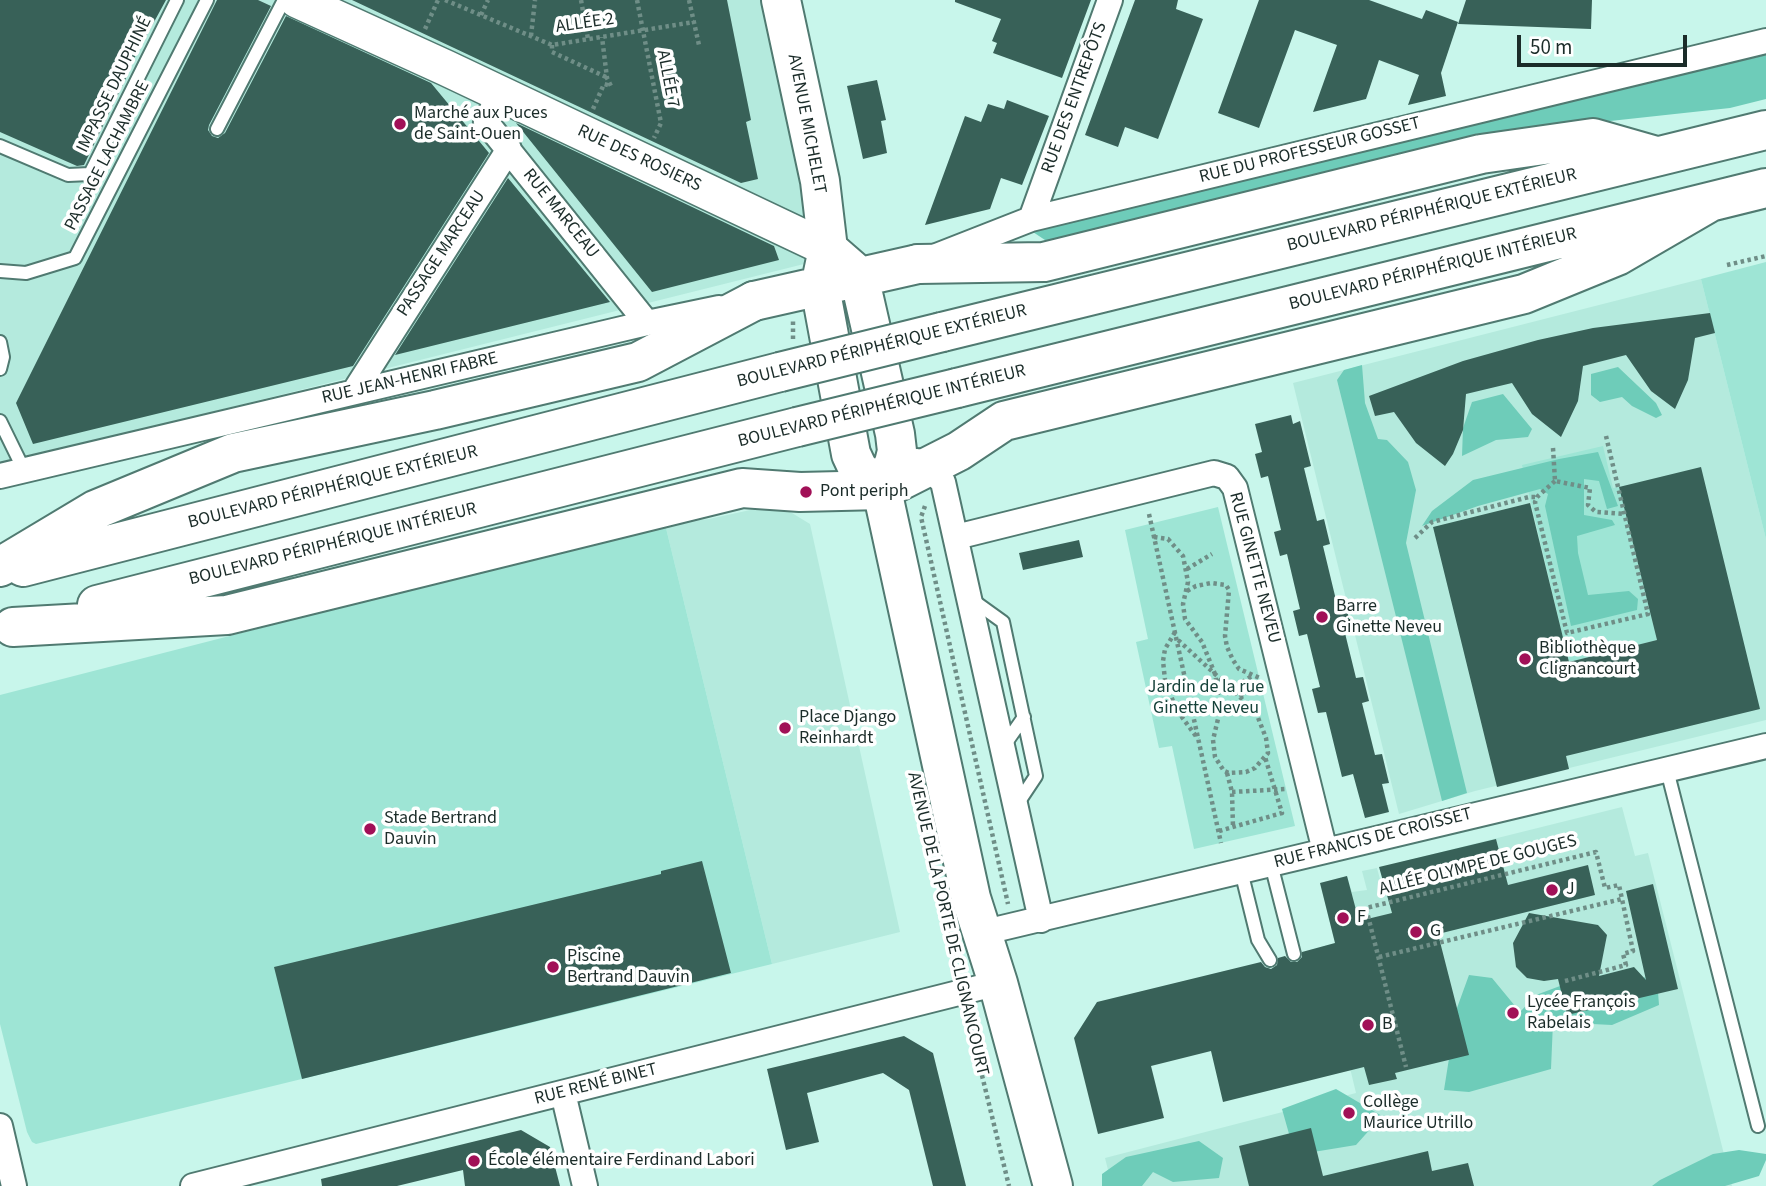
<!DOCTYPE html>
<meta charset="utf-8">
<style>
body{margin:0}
#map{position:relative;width:1766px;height:1186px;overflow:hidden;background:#c8f6eb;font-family:"Source Sans 3",sans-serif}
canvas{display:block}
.scale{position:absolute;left:1517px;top:35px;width:170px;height:32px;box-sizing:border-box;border:4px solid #1b2c29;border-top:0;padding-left:9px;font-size:21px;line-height:24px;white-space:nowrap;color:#1b2c29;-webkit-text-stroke:5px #fff;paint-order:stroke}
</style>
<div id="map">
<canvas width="1766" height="1186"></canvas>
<div class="scale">50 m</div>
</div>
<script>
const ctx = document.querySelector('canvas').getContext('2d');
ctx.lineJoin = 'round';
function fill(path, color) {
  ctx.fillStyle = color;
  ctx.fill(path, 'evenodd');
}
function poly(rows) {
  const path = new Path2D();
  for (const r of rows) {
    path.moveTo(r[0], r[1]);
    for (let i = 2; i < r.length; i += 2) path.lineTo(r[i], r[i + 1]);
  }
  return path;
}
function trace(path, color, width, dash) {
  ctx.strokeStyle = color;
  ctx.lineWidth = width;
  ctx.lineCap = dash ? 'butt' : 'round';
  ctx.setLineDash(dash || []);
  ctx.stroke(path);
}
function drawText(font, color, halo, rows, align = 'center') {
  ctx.font = font + ' "Source Sans 3",sans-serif';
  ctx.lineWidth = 7;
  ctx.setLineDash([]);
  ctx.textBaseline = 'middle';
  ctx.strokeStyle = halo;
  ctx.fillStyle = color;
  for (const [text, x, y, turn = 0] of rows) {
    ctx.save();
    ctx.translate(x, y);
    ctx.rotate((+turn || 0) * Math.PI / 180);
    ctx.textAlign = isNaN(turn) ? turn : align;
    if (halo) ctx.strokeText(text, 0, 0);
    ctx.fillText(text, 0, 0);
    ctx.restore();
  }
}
fill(poly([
 [0,0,770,0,828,249,808,263,0,465],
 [1701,279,1766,539,1766,720,1475,791,1399,814,1293,383],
 [764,507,787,510,810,524,900,932,772,964,665,524,709,519],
 [1622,807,1635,856,1648,853,1732,1186,1112,1186,1105,1158,1356,1093,1321,947,1335,943,1320,883,1347,876,1352,892,1367,890,1362,871,1377,868,1381,883,1404,877,1401,862]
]), '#b4eadd');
fill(poly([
 [1766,262,1766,539,1701,279],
 [1603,446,1613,488,1619,487,1657,640,1569,662,1522,465],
 [1218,507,1295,826,1194,849,1172,746,1159,748,1136,642,1148,639,1125,530],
 [665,524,772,964,44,1142,36,1144,32,1142,27,1132,0,1024,0,695]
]), '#9ee5d5');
fill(poly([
 [1766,55,1766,99,1730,108,1472,136,1048,242,1033,232,1446,129],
 [1362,365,1365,403,1378,439,1387,440,1408,462,1416,490,1406,543,1467,793,1442,801,1337,380,1344,370],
 [1618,367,1656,403,1662,415,1656,418,1632,406,1622,397,1600,402,1591,395,1591,374],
 [1503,394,1532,429,1528,437,1496,440,1462,456,1463,428,1472,402],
 [1598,452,1618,506,1607,509,1599,481,1584,479,1584,515,1612,520,1615,525,1577,536,1578,553,1588,595,1629,591,1638,599,1637,610,1571,626,1545,506,1548,494,1540,489,1478,506,1422,526,1432,511,1473,480,1559,459],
 [1469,975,1492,978,1520,1012,1536,995,1560,986,1634,985,1645,977,1649,994,1658,992,1659,1005,1612,1025,1553,1022,1551,1069,1469,1092,1444,1090,1457,1008],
 [1336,1089,1382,1116,1356,1145,1295,1155,1282,1109],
 [1199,1141,1223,1158,1219,1178,1173,1182,1153,1172,1142,1186,1102,1186,1102,1174,1126,1157],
 [1739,1150,1766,1154,1766,1160,1759,1176,1725,1186,1652,1186,1660,1180,1713,1154]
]), '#6eccb9');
fill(poly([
 [0,0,166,0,124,77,126,78,84,165,77,166,0,132],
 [217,0,258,0,271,6,209,125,208,130,212,136,218,138,225,133,286,16,431,83,489,153,353,366,33,444,16,403],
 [352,0,727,0,751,120,746,122,758,179,741,183],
 [955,0,1091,0,1062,78,993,53,997,43,992,41,1001,19,955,2],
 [1135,0,1178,0,1176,9,1203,19,1158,139,1125,127,1118,147,1085,135],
 [1259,0,1369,0,1422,19,1426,10,1458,22,1441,73,1446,96,1408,105,1419,75,1379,60,1366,99,1313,112,1337,45,1295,30,1259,128,1218,113],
 [1466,0,1592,0,1591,29,1458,24],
 [877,80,886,120,881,121,887,153,863,159,847,86],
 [1007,100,1049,116,1022,185,1001,178,990,209,925,225,965,116,981,122,988,104,1004,109],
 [516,123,774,246,779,260,652,292],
 [508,178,610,302,395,355],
 [1710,313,1715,333,1695,338,1688,380,1675,409,1651,391,1626,355,1583,366,1578,401,1561,437,1532,414,1512,383,1466,394,1463,430,1453,454,1445,466,1416,443,1394,412,1375,416,1369,396,1463,361,1538,340,1593,328],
 [1291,415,1293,424,1300,421,1311,466,1304,468,1317,521,1324,519,1330,544,1323,546,1336,600,1344,598,1350,623,1343,625,1356,678,1363,677,1369,701,1362,703,1375,755,1382,754,1389,783,1382,784,1389,812,1365,818,1353,774,1342,777,1326,712,1318,713,1312,689,1320,687,1307,634,1299,636,1293,611,1300,609,1287,554,1280,556,1274,532,1281,530,1268,476,1261,478,1255,454,1262,452,1255,424],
 [1701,467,1760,709,1566,756,1569,769,1497,787,1433,527,1530,503,1569,662,1657,640,1619,487],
 [1079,540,1083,557,1023,570,1019,553],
 [1496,839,1508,885,1588,865,1595,895,1438,934,1469,1055,1395,1073,1397,1079,1369,1085,1364,1067,1223,1102,1211,1051,1151,1066,1164,1118,1098,1134,1074,1038,1097,1002,1261,962,1265,967,1271,969,1277,965,1278,958,1285,956,1291,962,1297,962,1302,957,1302,952,1335,943,1320,883,1347,876,1359,921,1392,913,1379,867],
 [702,861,731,973,302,1079,274,967,661,874,661,871],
 [1653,884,1678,989,1567,1015,1558,979,1544,981,1527,978,1516,967,1513,943,1529,913,1598,925,1607,935,1599,976,1634,967,1646,980,1626,891],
 [904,1036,933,1053,966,1186,933,1186,909,1090,883,1073,807,1093,819,1142,786,1150,767,1069],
 [1311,1128,1323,1176,1428,1151,1432,1171,1468,1163,1474,1186,1249,1186,1239,1146],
 [521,1130,550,1147,560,1186,465,1186,463,1170,397,1186,322,1186,321,1179]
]), '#386158');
const lane = poly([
 [217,129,284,0],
 [0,146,68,175,90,174,177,0],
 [0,271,26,273,75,258,207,0],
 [0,342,3,357,0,369],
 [0,421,24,470],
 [971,599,1003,622,1010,655,1036,776,1016,806],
 [1003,747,1024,717],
 [1667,770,1758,1126],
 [1271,864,1294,954],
 [1241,871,1258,940,1270,960]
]);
const street = poly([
 [500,93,486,122,647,323],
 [1031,219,1110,0],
 [934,257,1031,219,1766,41],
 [354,392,509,149],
 [917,461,927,467,943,482,1041,920],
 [0,476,647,323,719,308],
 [956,537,1214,473,1227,477,1235,488,1325,851],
 [981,933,1766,746],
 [563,1093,585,1186],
 [0,1126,14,1186],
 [193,1186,998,983]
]);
const secondary = poly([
 [297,0,446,68,828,249]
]);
const primary = poly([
 [781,0,820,181,828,249,820,287,851,454,858,469,882,490],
 [828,249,859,276,895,434,897,451,894,463,882,490,971,898,998,983,1053,1186],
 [754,301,918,264]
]);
const highway = poly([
 [918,264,1044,262,1481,154,1593,138,1656,156],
 [942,332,1766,130],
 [957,388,1766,188],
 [0,567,95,510,233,453,435,410,638,362,754,301],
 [23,567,780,372],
 [97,605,797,427],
 [13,627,227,615,742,488,800,492,882,490,959,451,1004,421,1524,294,1617,256,1710,202]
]);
trace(lane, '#507a71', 16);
trace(street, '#507a71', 28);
trace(secondary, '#507a71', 38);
trace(primary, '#507a71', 42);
trace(highway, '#507a71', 42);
trace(poly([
 [445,0,552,45,694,22],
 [581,0,588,39],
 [637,0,661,123,654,138],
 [689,0,699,45],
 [481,15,488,0],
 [425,29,438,0],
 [531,36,535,0],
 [552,45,552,52,606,77],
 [593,109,604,84,611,86,607,78,602,37],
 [1727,265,1766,256],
 [793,339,793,320],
 [1553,448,1555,481,1590,488,1588,505,1596,512,1624,514],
 [1555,481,1537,497,1535,502,1567,633,1648,614,1606,436],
 [925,506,921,517,1008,904],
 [1149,514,1221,843],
 [1154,537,1168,539,1183,556,1188,582,1183,604,1185,619,1202,642,1215,674,1218,690,1218,719,1213,740,1215,757,1224,771,1229,773,1246,772,1255,768,1268,753,1266,738,1257,715,1241,698,1215,674,1177,639],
 [1415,538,1432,522,1529,497,1537,497],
 [1187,569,1212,554],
 [1187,591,1196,586,1211,583,1226,585,1229,590,1225,636,1227,647,1233,660,1239,669,1260,678],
 [1175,632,1165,649,1163,661,1165,680,1176,709,1198,739],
 [1241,697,1244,681,1252,676],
 [1227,773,1232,792,1233,827],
 [1232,792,1286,789],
 [1219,831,1282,813,1265,757],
 [946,926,957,971],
 [1379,957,1622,899,1619,885,1605,888,1596,852,1366,908,1406,1067],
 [1565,981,1626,965,1623,954,1633,951,1622,899],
 [967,1014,1009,1186]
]), '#6f8e87', 4.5, [3.5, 3.5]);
trace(lane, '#fff', 12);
trace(street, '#fff', 24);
trace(secondary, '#fff', 35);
trace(primary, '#fff', 38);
trace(highway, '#fff', 38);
const highwayBridge = poly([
 [780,372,942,332],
 [797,427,957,388]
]);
trace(highwayBridge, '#507a71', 42, []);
trace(highwayBridge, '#fff', 38);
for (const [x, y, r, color] of [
 [400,124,7,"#a11057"],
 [806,492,7,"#a11057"],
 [1322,617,7,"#a11057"],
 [1525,659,7,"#a11057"],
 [785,728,7,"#a11057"],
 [370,829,7,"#a11057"],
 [1552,890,7,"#a11057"],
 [1343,918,7,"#a11057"],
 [1416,932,7,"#a11057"],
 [553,967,7,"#a11057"],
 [1513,1013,7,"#a11057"],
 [1368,1025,7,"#a11057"],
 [1349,1113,7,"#a11057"],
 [474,1161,7,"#a11057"]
]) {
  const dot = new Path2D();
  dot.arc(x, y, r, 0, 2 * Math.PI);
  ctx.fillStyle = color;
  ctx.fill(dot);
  trace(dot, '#fff', 2.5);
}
drawText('18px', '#1b2c29', '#fff', [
 ["ALLÉE 2",585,24,-8],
 ["ALLÉE 7",667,79,79],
 ["IMPASSE DAUPHINÉ",115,85,-64],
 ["RUE DES ENTREPÔTS",1075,98,-70],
 ["AVENUE MICHELET",806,124,79],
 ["RUE DU PROFESSEUR GOSSET",1310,151,-14],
 ["PASSAGE LACHAMBRE",108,156,-63],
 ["RUE DES ROSIERS",639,159,25],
 ["BOULEVARD PÉRIPHÉRIQUE EXTÉRIEUR",1432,211,-14],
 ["RUE MARCEAU",560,214,51],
 ["PASSAGE MARCEAU",442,254,-57],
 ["BOULEVARD PÉRIPHÉRIQUE INTÉRIEUR",1433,270,-14],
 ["BOULEVARD PÉRIPHÉRIQUE EXTÉRIEUR",882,347,-14],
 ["RUE JEAN-HENRI FABRE",410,379,-13],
 ["BOULEVARD PÉRIPHÉRIQUE INTÉRIEUR",882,407,-14],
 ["BOULEVARD PÉRIPHÉRIQUE EXTÉRIEUR",333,488,-14],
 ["BOULEVARD PÉRIPHÉRIQUE INTÉRIEUR",333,545,-14],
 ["RUE GINETTE NEVEU",1254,568,75],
 ["RUE FRANCIS DE CROISSET",1373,839,-14],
 ["ALLÉE OLYMPE DE GOUGES",1478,866,-14],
 ["AVENUE DE LA PORTE DE CLIGNANCOURT",947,924,77],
 ["RUE RENÉ BINET",596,1085,-14]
]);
drawText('18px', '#1b2c29', '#fff', [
 ["Marché aux Puces",414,114],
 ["de Saint-Ouen",414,135],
 ["Pont periph",820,492],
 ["Barre",1336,607],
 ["Ginette Neveu",1336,628],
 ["Bibliothèque",1539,649],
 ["Clignancourt",1539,670],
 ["Place Django",799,718],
 ["Reinhardt",799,739],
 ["Stade Bertrand",384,819],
 ["Dauvin",384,840],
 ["J",1566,890],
 ["F",1357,918],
 ["G",1430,932],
 ["Piscine",567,957],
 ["Bertrand Dauvin",567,978],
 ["Lycée François",1527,1003],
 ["Rabelais",1527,1024],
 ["B",1382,1025],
 ["Collège",1363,1103],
 ["Maurice Utrillo",1363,1124],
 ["École élémentaire Ferdinand Labori",488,1161]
], 'left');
drawText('18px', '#16423a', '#fff', [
 ["Jardin de la rue",1206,688],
 ["Ginette Neveu",1206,709]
]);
</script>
